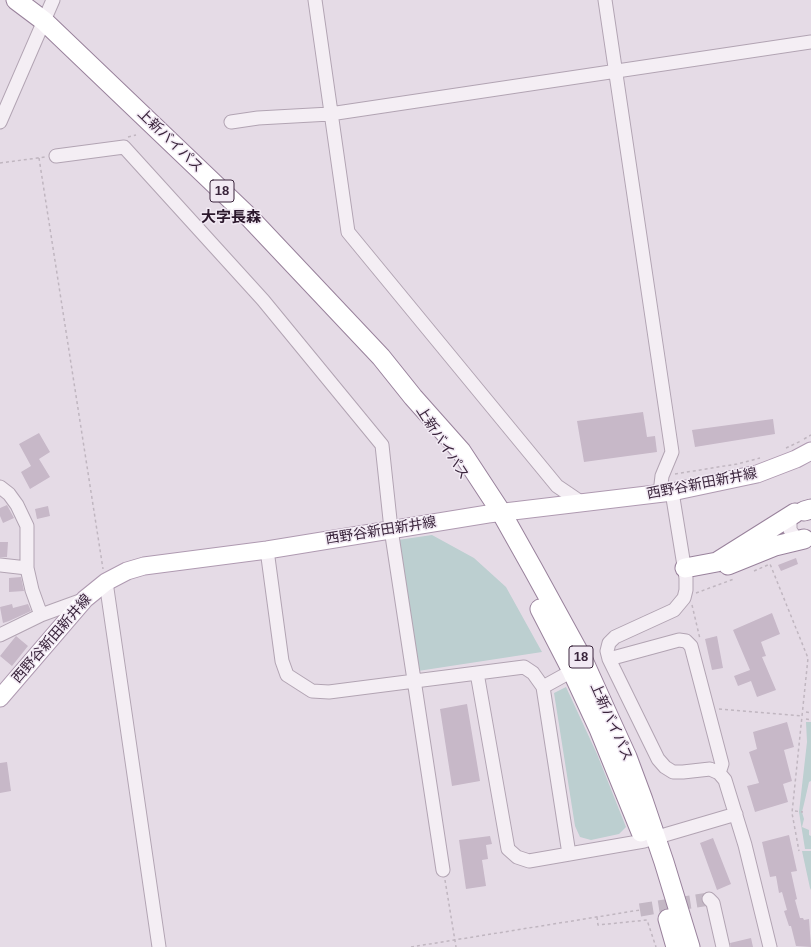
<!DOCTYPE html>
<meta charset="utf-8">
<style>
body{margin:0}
canvas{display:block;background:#e5dbe6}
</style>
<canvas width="811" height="947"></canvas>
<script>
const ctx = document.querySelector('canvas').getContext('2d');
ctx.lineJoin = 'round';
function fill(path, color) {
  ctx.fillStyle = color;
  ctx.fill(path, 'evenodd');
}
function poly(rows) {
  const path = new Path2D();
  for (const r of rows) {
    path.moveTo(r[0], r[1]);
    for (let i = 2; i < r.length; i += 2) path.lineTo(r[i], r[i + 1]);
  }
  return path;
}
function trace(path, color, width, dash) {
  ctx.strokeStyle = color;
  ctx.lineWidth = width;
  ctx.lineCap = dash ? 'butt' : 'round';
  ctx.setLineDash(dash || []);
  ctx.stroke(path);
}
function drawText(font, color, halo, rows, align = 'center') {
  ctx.font = font + ' Helvetica,"Noto Sans JP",sans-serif';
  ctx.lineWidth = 3;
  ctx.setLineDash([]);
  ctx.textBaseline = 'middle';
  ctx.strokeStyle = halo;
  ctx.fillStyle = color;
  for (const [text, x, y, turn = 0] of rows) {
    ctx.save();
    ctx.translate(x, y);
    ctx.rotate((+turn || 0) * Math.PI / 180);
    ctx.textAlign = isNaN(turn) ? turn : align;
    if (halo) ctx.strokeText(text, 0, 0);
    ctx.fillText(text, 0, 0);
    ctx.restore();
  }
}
fill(poly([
 [432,535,474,558,506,587,542,652,418,671,398,540],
 [566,687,597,754,626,827,619,834,591,840,580,837,575,826,554,693],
 [806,722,811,722,811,781,809,782,804,804,802,812,804,819,802,827,809,830,809,835,811,836,811,849,805,849,799,812,807,742],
 [802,851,811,851,811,890,810,888]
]), '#bccfd0');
fill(poly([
 [643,412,647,437,655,436,657,452,584,462,577,421],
 [773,419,775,434,695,447,692,430],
 [39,433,50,452,39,459,50,477,30,489,21,472,31,466,19,444],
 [7,505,14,518,3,523,0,516,0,508],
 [48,506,50,516,37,519,35,509],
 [0,542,8,542,7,557,0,557],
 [796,558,798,564,781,571,778,565],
 [21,577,24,591,9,592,9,578],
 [12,604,13,608,28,604,31,611,9,621,3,623,0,607],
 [772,613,780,634,761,642,766,656,762,657,776,690,757,697,751,681,738,686,734,676,750,670,733,630],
 [16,636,28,646,12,666,0,656],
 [717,636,723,668,712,670,705,639],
 [467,704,480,781,452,786,440,709],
 [787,722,794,747,784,750,792,781,783,784,788,802,755,812,747,786,759,783,749,752,757,749,753,732],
 [7,762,11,791,0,793,0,763],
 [789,835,797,871,791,872,797,899,795,900,800,918,803,918,804,920,809,919,811,947,796,946,791,926,789,926,784,911,787,910,782,892,779,893,776,876,770,877,762,842],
 [490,836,492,844,486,845,488,859,482,860,486,886,466,889,459,840],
 [713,838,731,884,717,890,700,843],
 [751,938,753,947,731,947,730,943]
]), '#c7b8c8');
trace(poly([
 [640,910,709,899]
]), '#c3b7c4', 13, [13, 6]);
const minor = poly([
 [315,0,348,232,557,486,582,503],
 [605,0,672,452,662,476,660,493],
 [0,122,53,0],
 [231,122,258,118,330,114,811,42],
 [56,156,124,147,263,300,382,445,391,529,443,870],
 [0,487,9,494,17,505,27,526,27,568,32,590,41,615],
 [672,492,686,578,686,590,684,598,674,610,615,637,609,643,607,651,609,659,658,759,665,767,673,772,683,772,710,769,719,773,725,780,745,845,770,947],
 [796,513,790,521,790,530,795,537,807,539],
 [267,550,282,661,287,675,312,691,329,692,524,667,533,673,543,687,569,854],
 [0,565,27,568],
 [106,582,159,947],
 [0,635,41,615,85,599],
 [609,659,679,640,686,641,691,646,722,764,719,773],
 [477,673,508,849,517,857,529,861,644,841,736,814],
 [543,687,572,671],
 [709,899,713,903,723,947]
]);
const major = poly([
 [0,698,85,599,106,582,127,571,144,566,267,550,488,514,672,492,757,474,796,459,811,451]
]);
const highway = poly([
 [16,0,44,21,248,216,381,357,413,397,461,451,501,512,533,569,583,660,606,711,627,757,643,800,664,862,690,947],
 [804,511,811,509],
 [728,565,775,546,804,539],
 [685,568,717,562,795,513],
 [540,609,572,671,599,729,641,832],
 [668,919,676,947]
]);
trace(minor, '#b2a4b3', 15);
trace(major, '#af9ab1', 19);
trace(highway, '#99829c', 21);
trace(poly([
 [128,137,136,135],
 [39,158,103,569],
 [0,163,45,157],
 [804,439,811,435],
 [786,448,801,441],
 [675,474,737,464,760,458],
 [754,571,770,564,808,658,792,813,799,851],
 [696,593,734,579],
 [692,605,700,639],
 [719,709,802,716],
 [806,712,811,713],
 [806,719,811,720],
 [795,811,803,812],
 [445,880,456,947],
 [597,917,598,925,647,920,656,947],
 [411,947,640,910]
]), '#c0b6c0', 1.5, [3, 3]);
trace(minor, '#f4eef4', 13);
trace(major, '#fff', 17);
trace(highway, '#fff', 19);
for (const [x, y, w] of [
 [222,191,24],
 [581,657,24]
]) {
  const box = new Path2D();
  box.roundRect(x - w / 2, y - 11, w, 22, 3);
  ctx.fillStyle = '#f2eaf4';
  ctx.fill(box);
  trace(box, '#3a253c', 1);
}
drawText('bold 13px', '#3a253c', null, [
 ["18",222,191],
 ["18",581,657]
]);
drawText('14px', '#3a253c', '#f2eaf4', [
 ["上新バイパス",170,141,44],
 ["上新バイパス",442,443,57],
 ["西野谷新田新井線",702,484,-11],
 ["西野谷新田新井線",381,531,-9],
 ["西野谷新田新井線",52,639,-49],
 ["上新バイパス",611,722,66]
]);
drawText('bold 15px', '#2b182c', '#f2eaf4', [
 ["大字長森",231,218]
]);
</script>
